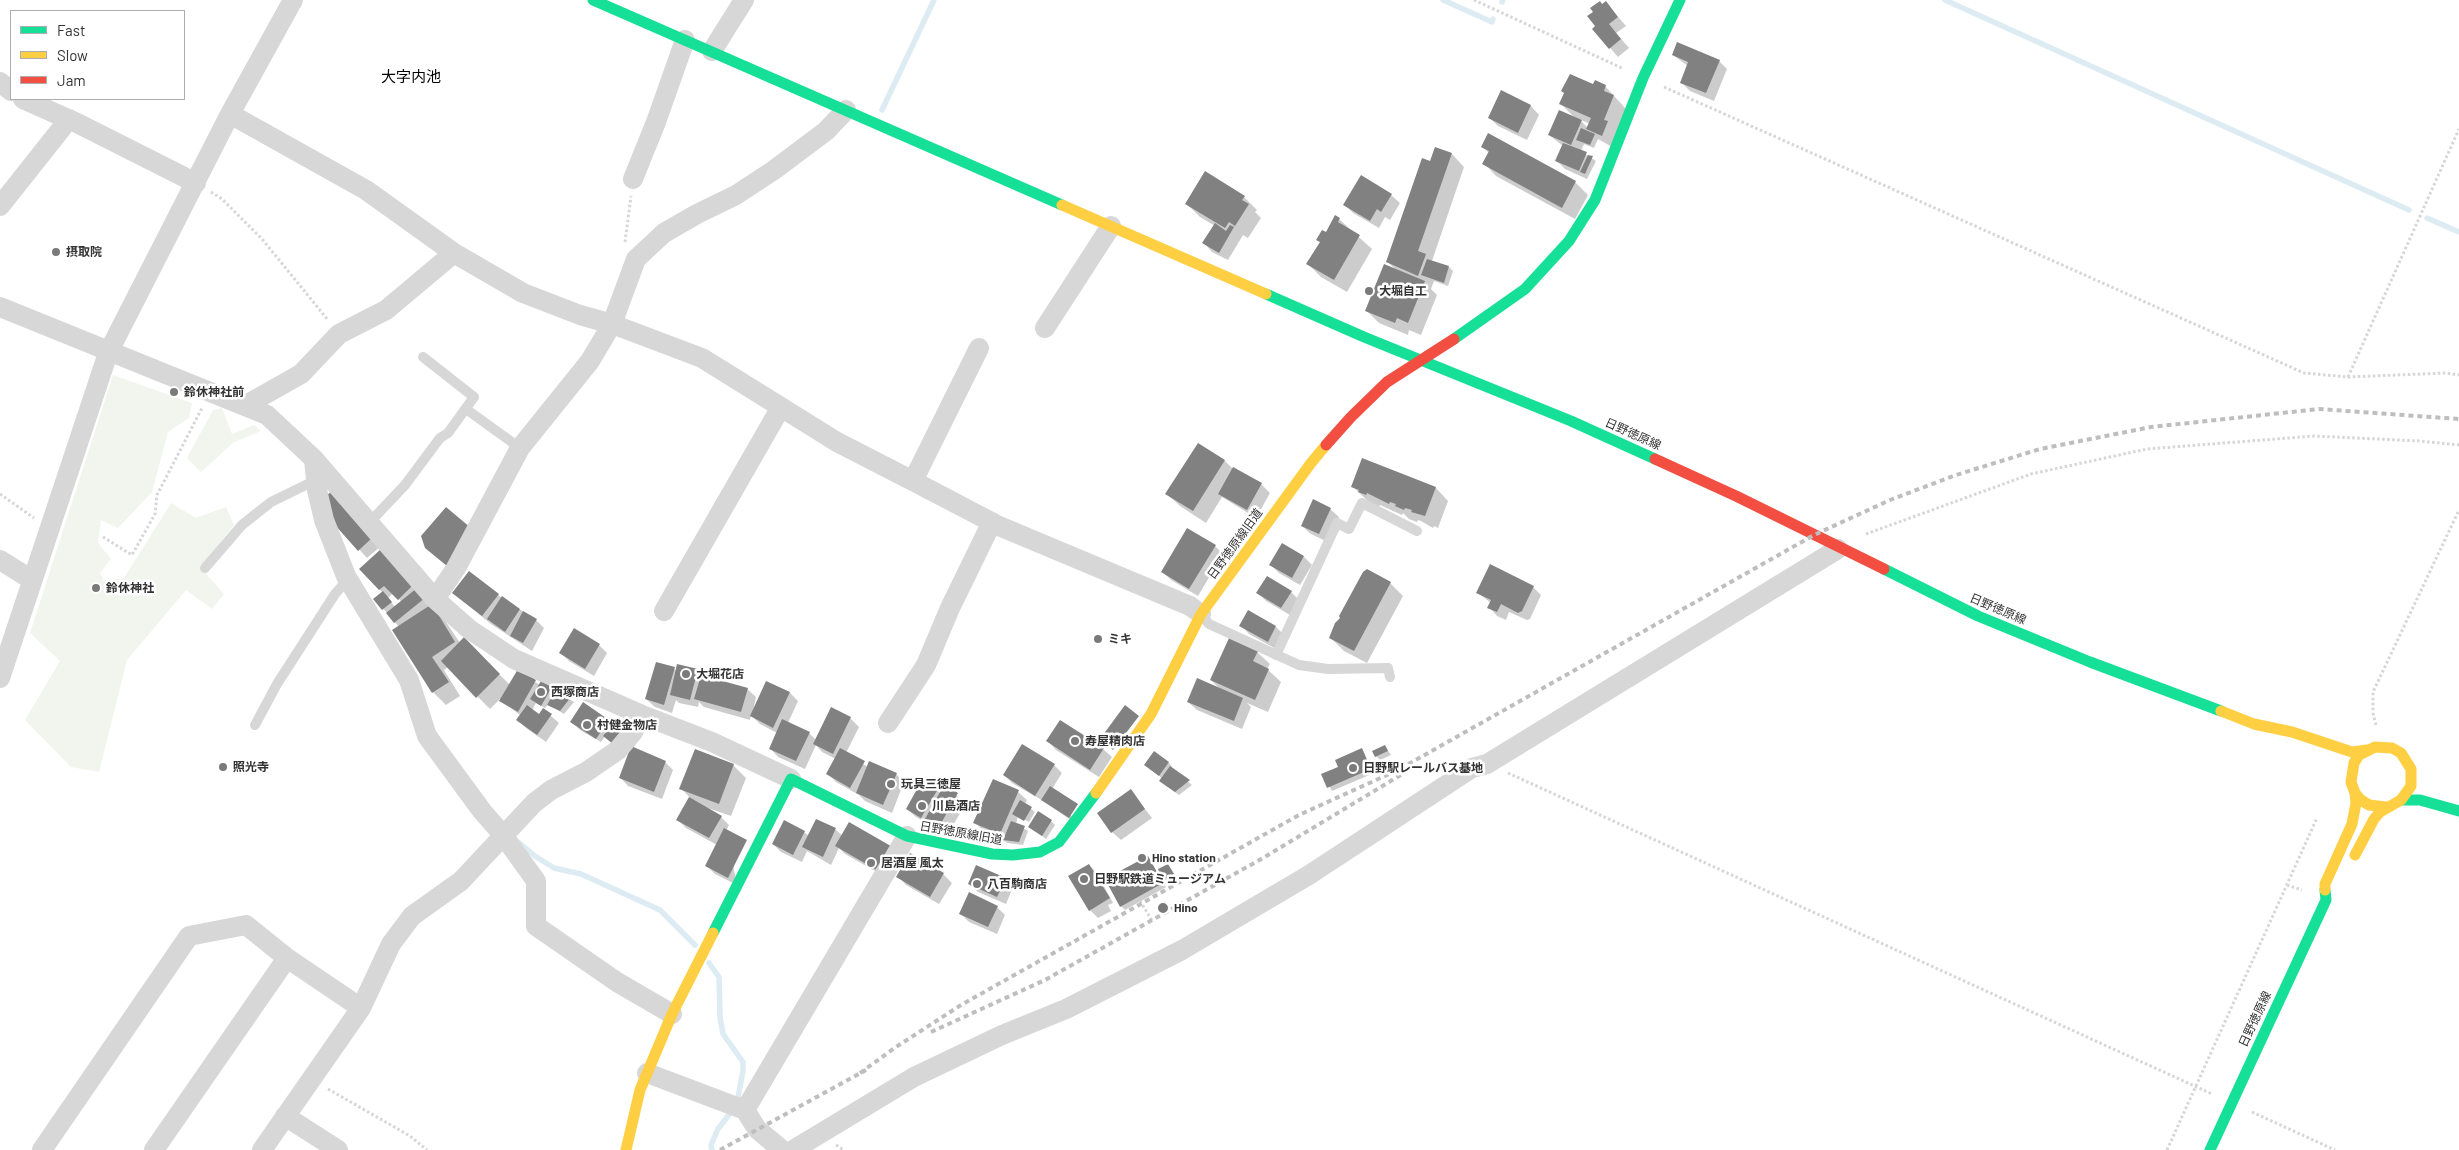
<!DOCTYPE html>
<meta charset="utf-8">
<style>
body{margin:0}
#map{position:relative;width:2459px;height:1150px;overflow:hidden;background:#fff;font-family:Barlow,sans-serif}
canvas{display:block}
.legend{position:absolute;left:10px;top:10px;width:175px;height:90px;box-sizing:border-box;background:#fff;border:1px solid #adadad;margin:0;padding:6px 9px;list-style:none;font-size:15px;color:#333}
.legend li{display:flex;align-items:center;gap:10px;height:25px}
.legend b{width:25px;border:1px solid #adadad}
</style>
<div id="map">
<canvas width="2459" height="1150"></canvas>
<ul class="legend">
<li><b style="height:6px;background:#16e098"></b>Fast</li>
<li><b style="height:6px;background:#ffcf43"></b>Slow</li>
<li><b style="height:6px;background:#f24e42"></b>Jam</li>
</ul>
</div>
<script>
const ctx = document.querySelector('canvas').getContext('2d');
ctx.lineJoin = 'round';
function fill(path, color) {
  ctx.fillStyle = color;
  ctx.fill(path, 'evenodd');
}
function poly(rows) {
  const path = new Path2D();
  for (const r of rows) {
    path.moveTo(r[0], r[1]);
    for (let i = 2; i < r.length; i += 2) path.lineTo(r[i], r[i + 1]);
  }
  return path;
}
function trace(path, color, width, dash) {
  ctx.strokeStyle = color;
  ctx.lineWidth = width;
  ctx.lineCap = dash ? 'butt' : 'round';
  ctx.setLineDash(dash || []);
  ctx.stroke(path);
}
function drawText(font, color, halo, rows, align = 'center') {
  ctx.font = font + ' Barlow,"Noto Sans JP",sans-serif';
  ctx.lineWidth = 5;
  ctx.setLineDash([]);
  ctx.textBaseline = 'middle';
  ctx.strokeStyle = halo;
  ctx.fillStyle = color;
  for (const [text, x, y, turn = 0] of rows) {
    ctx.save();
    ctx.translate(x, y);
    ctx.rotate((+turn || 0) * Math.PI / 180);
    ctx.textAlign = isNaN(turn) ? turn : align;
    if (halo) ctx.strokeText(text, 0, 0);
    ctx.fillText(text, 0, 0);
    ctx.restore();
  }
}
fill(poly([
 [113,375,192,403,189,418,168,432,152,492,118,528,101,520,98,543,111,559,100,573,104,581,124,578,171,503,196,518,226,507,234,525,200,567,224,594,212,609,186,590,127,660,99,772,71,767,25,720,60,661,30,633],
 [222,408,232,434,254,425,261,431,234,442,201,472,187,458,213,410]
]), '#f1f5ed');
fill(poly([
 [1606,3,1626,26,1616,33,1629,48,1618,57,1594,29,1602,5],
 [1673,55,1719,61,1727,69,1714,101,1690,91,1681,82,1688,66],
 [1594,85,1605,86,1626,109,1614,148,1598,139,1594,148,1584,144,1581,151,1596,161,1587,179,1565,169,1557,161,1563,146,1549,135,1576,119,1561,104],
 [1579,119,1590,124,1588,128],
 [1502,92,1531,106,1539,115,1527,140,1498,126,1489,117],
 [1489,134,1575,182,1588,195,1575,219,1496,176,1484,163,1489,153,1482,147],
 [1452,154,1464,167,1432,261,1449,267,1453,271,1448,286,1434,281,1431,289,1437,295,1421,335,1409,330,1408,335,1379,323,1366,310,1396,270,1387,261,1431,163],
 [1391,195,1400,203,1390,220,1385,217,1379,228,1353,213,1345,205],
 [1244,197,1257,210,1255,212,1261,218,1248,238,1243,235,1228,260,1212,252,1204,243,1215,226,1200,217,1187,204],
 [1339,219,1372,249,1347,292,1321,277,1308,264,1326,233],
 [1198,445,1225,461,1233,469,1261,484,1270,493,1256,518,1222,497,1206,523,1180,506,1167,494],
 [1353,487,1436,488,1448,501,1438,528,1434,526,1433,528,1421,521,1418,520,1417,522,1409,519,1403,513,1402,515,1380,505,1379,507,1372,505],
 [328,497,381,546,367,558,336,524],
 [1330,509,1339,517,1328,542,1311,534,1302,526],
 [1215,546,1223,554,1198,596,1171,580,1162,571],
 [381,550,444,619,460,643,464,639,510,685,518,671,540,685,551,688,574,702,564,714,548,704,544,710,559,723,546,742,526,728,518,720,521,716,500,699,490,709,448,667,444,670,460,696,446,705,433,692,399,627,375,599,383,593,361,569],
 [393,593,402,602,395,607,388,598],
 [536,703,545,708,539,716,532,710],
 [1304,557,1312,565,1300,585,1279,573,1271,565],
 [1390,583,1403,596,1367,663,1344,651,1331,638],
 [1533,587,1541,595,1530,619,1527,620,1509,612,1506,620,1497,616,1489,607,1491,603,1478,593],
 [1291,592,1299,600,1290,615,1266,601,1258,593],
 [453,593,498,595,536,620,544,628,532,651,491,624],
 [1248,612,1276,627,1284,635,1276,649,1249,634,1241,625],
 [599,645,607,653,594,676,569,661,561,653],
 [1257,652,1270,664,1267,669,1281,682,1268,712,1247,703,1251,707,1242,729,1197,710,1188,702,1221,690,1211,680],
 [674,669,677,671,697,670,704,677,747,689,756,697,753,711,790,693,798,701,788,723,809,733,816,740,831,709,850,718,859,727,846,753,868,767,896,774,904,782,892,813,865,801,859,795,836,782,828,774,836,759,822,752,816,745,805,769,778,757,770,748,777,733,760,724,751,715,750,720,704,707,699,702,698,707,679,703,676,700,672,713,655,707,646,699],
 [608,721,613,725,601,742,580,730,572,722],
 [1061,721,1103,749,1112,757,1099,777,1056,750,1048,741],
 [1385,746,1391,755,1380,760,1376,756],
 [1361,750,1374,773,1332,791,1323,774,1340,768],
 [1154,753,1169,763,1172,767,1171,768,1192,785,1179,795,1165,785,1163,779,1145,765],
 [665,762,673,770,662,799,628,786,620,777],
 [733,765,746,778,731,816,702,806,721,817,729,825,726,831,737,885,715,874,707,866,717,845,686,828,678,820,690,798,681,788],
 [1054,765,1062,773,1052,789,1078,825,1045,802,1012,783,1004,775],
 [945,787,966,803,948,834,931,823,930,825,916,817,907,809,937,790,941,794],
 [1131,791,1152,818,1121,840,1112,832],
 [1018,792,1027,800,1025,804,1035,812,1029,822,1018,816,1016,824,1028,831,1023,845,1008,843,983,831,975,822],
 [817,820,836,830,891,880,845,854,839,848,831,865,807,851,802,862,781,852,773,844,804,832,809,836],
 [1051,821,1055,825,1046,839,1030,827],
 [911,854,943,874,952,883,939,904,906,885,898,876],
 [1148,857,1166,887,1125,910,1121,906],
 [1089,865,1097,873,1113,903,1108,905,1111,911,1098,918,1090,910],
 [1168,865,1177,878,1168,883,1164,879],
 [1005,879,1013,887,1006,904,978,892,969,884],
 [997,907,1005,915,997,934,969,922,960,913]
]), '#0003');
trace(poly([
 [1443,0,1492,22,1493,19],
 [1945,0,2409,210],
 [1502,2,1503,0],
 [882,110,934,0],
 [2427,218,2459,232],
 [518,842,535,856,554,868,581,874,660,910,695,945],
 [709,963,719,977,720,1017,723,1034,743,1062,743,1071,738,1097],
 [712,1150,711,1145,718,1129,731,1112]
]), '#ddebf3', 5.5);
fill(poly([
 [1600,1,1602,4,1606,1,1618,17,1609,24,1621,39,1609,49,1592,29,1595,26,1587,16,1593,12,1590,8],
 [1677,42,1720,60,1706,93,1680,83,1688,62,1672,55],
 [1570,74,1593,84,1595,80,1606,85,1604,91,1614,95,1604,120,1608,121,1602,136,1586,129,1591,118,1559,104,1564,93,1561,91],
 [1501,90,1531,105,1518,133,1488,118],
 [1559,110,1582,120,1571,145,1548,135],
 [1581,128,1595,134,1590,145,1576,140],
 [1488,133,1576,181,1562,208,1482,164,1489,151,1481,147],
 [1563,143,1587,152,1579,171,1555,161],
 [1435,147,1452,153,1418,251,1426,254,1418,276,1386,262,1422,158,1430,161],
 [1588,155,1593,156,1585,174,1580,172],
 [1205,171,1245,196,1242,200,1249,204,1235,226,1229,222,1225,228,1185,204],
 [1361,175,1392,194,1381,212,1377,209,1370,221,1343,205],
 [1335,215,1340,218,1338,222,1360,235,1334,280,1306,264,1320,242,1316,240,1322,230,1326,232],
 [1215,223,1226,231,1230,225,1234,227,1219,253,1202,243],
 [1427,259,1449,266,1444,283,1421,275],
 [1384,264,1425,281,1408,323,1397,318,1395,323,1365,311],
 [1198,443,1225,460,1193,511,1165,494],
 [1362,458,1436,487,1425,516,1411,512,1412,510,1405,508,1404,510,1395,506,1396,504,1390,502,1389,504,1367,493,1366,495,1358,492,1359,490,1351,487],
 [1233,467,1262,483,1247,510,1218,494],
 [332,491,373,537,358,551,335,525,326,496],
 [1313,499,1331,508,1319,534,1301,526],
 [446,507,471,528,447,566,425,548,421,536],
 [1187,528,1216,545,1189,589,1161,572],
 [1282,543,1304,556,1292,578,1269,565],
 [381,549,414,584,398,600,384,586,379,590,359,569],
 [1490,564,1534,586,1522,611,1518,613,1501,604,1497,612,1487,608,1491,600,1476,593],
 [1367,569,1391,582,1354,651,1329,638,1335,623,1340,618,1339,616,1363,572],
 [469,571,499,594,482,616,452,593],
 [1267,576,1292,591,1281,608,1256,593],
 [417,588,425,598,394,623,386,613],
 [383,591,392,602,382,610,373,599],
 [502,596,520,609,505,632,487,619],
 [432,604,455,642,432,657,449,682,432,693,392,630],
 [1248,610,1276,626,1268,642,1239,626],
 [523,611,537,619,523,643,510,636],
 [574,628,600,644,585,669,559,653],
 [464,637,500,674,476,698,441,661],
 [1229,638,1258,651,1253,661,1269,669,1255,700,1210,680],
 [656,662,675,667,664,705,645,699],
 [677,664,698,669,690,700,670,695],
 [518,669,536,680,518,712,499,701],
 [701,675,748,688,741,712,694,699],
 [1197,678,1243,698,1234,721,1187,702],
 [541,681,552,687,541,706,530,699],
 [766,681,790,692,773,728,750,716],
 [556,689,571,697,560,711,547,705],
 [583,702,609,720,596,739,570,722],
 [527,705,539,714,543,708,552,714,537,735,516,720],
 [1125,705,1139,716,1113,750,1100,739],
 [831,707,851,717,833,754,813,744],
 [617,718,626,726,613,744,603,736],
 [782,719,810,732,796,761,769,749],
 [1060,720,1104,748,1090,770,1046,741],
 [1022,744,1055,764,1035,796,1003,775],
 [1385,745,1388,751,1375,757,1372,751],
 [631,746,666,761,654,792,619,778],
 [840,748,865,761,850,788,826,774],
 [1362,748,1371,769,1327,788,1321,774,1338,767,1335,760],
 [695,749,734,764,719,804,679,789],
 [1154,751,1169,762,1159,776,1144,765],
 [869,761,897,773,883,805,856,793],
 [1170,766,1190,780,1175,792,1159,781],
 [993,779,1019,790,1000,834,973,823],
 [922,780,938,789,921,818,906,809],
 [944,785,958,793,939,827,925,819],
 [1050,786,1078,804,1069,818,1041,800],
 [1131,789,1145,809,1111,833,1097,813],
 [689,797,722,816,709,838,676,820],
 [1020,800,1032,807,1024,821,1012,814],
 [1038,811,1052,820,1042,836,1028,827],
 [816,819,836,828,823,857,802,847],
 [784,820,805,831,793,855,772,844],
 [1011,821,1025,826,1019,842,1003,840],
 [849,822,896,849,882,873,835,846],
 [724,828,747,840,728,878,705,866],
 [910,853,944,873,930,897,896,877],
 [1148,856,1163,883,1120,907,1105,879],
 [1089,864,1110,898,1089,911,1068,876],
 [1168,864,1174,874,1163,880,1158,869],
 [976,865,1006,878,997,897,968,884],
 [969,892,998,906,988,927,959,914]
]), '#818181');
trace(poly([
 [1474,0,1624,69],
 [1664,87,2304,373,2348,377,2446,373,2459,375],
 [211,192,222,199,262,239,328,320],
 [625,242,631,196],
 [2348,377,2459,129],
 [0,494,34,518],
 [1866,534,2031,474,2147,449,2314,436,2420,441,2459,445],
 [103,537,132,555,155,514,157,495,202,408],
 [2376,725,2373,713,2373,692,2459,510],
 [1508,773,2212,1094],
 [2287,885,2302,890],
 [1140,901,1153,922],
 [328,1089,410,1136,427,1150],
 [2252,1112,2335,1150],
 [836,1145,844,1150],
 [2167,1150,2317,818]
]), '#d6d6d6', 3, [2.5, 2.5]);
trace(poly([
 [466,409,520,448],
 [370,522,405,485,440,438,448,433,474,397,423,357],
 [205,568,242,525,271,502,316,480],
 [1203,617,1209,624,1299,665,1328,669,1388,668,1390,677],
 [1276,655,1337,523,1349,529,1362,503,1417,531],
 [255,725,277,684,335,594,348,579]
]), '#d7d7d7', 10);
trace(poly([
 [712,51,744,0],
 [0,82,11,91],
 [23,99,77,123,196,183],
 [230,114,366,190,454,253,523,293,580,315,612,324,702,358,837,442,913,481,999,526,1190,606,1201,614],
 [633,179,656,122,685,40],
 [0,206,69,119],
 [0,307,267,415,314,459,435,599,469,629,514,659,642,715,712,742,791,779],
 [1045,328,1111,226],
 [246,405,301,374,339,334,386,310,454,253],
 [314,459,317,490,324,520,346,576,409,680,427,736,482,811,503,835,536,881,536,926,617,982,672,1014],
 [913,481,979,348],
 [0,560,32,580],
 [435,599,456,568,520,448,590,361,612,324,636,259,664,233,697,214,736,195,774,170,826,131,846,110],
 [664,611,781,407],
 [0,678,108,353,230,114,293,0],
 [888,723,926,665,950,608,992,522],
 [647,1073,745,1110],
 [285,1116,338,1150],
 [42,1150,189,936,246,925,287,958,361,1008],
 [154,1150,287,958],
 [262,1150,361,1008,391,944,412,916,461,881,534,803,551,790,586,772,618,750,633,732,642,715],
 [782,1150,757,1129,745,1110,907,836],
 [793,1150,914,1077,1002,1035,1066,1009,1182,950,1309,875,1472,768,1487,764,1838,549]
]), '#d7d7d7', 20);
trace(poly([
 [593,0,1062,205],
 [1266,294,1364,337,1571,421,1655,459],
 [1454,339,1525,289,1569,241,1595,200,1643,78,1680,0],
 [1884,569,1978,616,2090,662,2221,711],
 [2401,800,2420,800,2459,811],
 [713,933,791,779,907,836,992,854,1013,855,1040,852,1059,842,1096,793],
 [2210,1150,2326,900,2325,890]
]), '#16e098', 11);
trace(poly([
 [1062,205,1266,294],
 [2221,711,2254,724,2292,732,2352,752,2367,750],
 [1096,793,1151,714,1201,614,1311,463,1326,445],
 [2355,855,2374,819,2380,812,2401,800,2411,786,2411,769,2401,753,2392,748,2375,747,2359,755,2354,763,2351,782,2355,793,2361,800,2369,805,2386,807],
 [2325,890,2325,884,2352,824,2356,803,2355,793],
 [626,1150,640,1090,672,1014,713,933]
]), '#ffcf43', 11);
trace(poly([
 [1326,445,1351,417,1387,382,1454,339],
 [1655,459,1736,496,1884,569]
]), '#f24e42', 11);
trace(poly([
 [931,1032,1045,980,1263,858,1404,773],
 [860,1073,896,1047,961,1005,1299,815,1398,770,1814,535,1890,500,1956,475,2040,449,2151,427,2319,409,2459,419],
 [720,1150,866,1070]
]), '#bebebe', 4, [5, 4]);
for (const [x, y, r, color] of [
 [56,252,5,"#7a7a7a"],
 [1369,291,5,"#7a7a7a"],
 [174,392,5,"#7a7a7a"],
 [96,588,5,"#7a7a7a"],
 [1098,639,5,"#7a7a7a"],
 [686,674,5,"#7a7a7a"],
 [541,692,5,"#7a7a7a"],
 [587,725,5,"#7a7a7a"],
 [1075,741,5,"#7a7a7a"],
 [223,767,5,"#7a7a7a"],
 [1353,768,5,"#7a7a7a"],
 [891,784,5,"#7a7a7a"],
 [922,806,5,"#7a7a7a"],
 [1142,858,5,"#7a7a7a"],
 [871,863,5,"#7a7a7a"],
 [1084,879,5,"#7a7a7a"],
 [977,884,5,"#7a7a7a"],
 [1163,908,6,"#7a7a7a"]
]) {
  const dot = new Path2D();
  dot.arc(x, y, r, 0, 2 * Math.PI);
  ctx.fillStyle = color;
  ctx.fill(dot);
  trace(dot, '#fff', 2);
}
drawText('bold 12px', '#333', '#fff', [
 ["摂取院",66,252],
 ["大堀自工",1379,291],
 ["鈴休神社前",184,392],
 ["鈴休神社",106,588],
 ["ミキ",1108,639],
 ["大堀花店",696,674],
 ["西塚商店",551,692],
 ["村健金物店",597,725],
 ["寿屋精肉店",1085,741],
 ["照光寺",233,767],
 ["日野駅レールバス基地",1363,768],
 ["玩具三徳屋",901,784],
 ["川島酒店",932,806],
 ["Hino station",1152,858],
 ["居酒屋 風太",881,863],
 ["日野駅鉄道ミュージアム",1094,879],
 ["八百駒商店",987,884],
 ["Hino",1174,908]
], 'left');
drawText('12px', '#333', '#fff', [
 ["日野徳原線",1633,434,24],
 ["日野徳原線旧道",1235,544,-54],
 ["日野徳原線",1998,609,23],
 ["日野徳原線旧道",961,833,10],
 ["日野徳原線",2255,1019,-65]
]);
drawText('15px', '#000', '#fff', [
 ["大字内池",411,77]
]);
</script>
